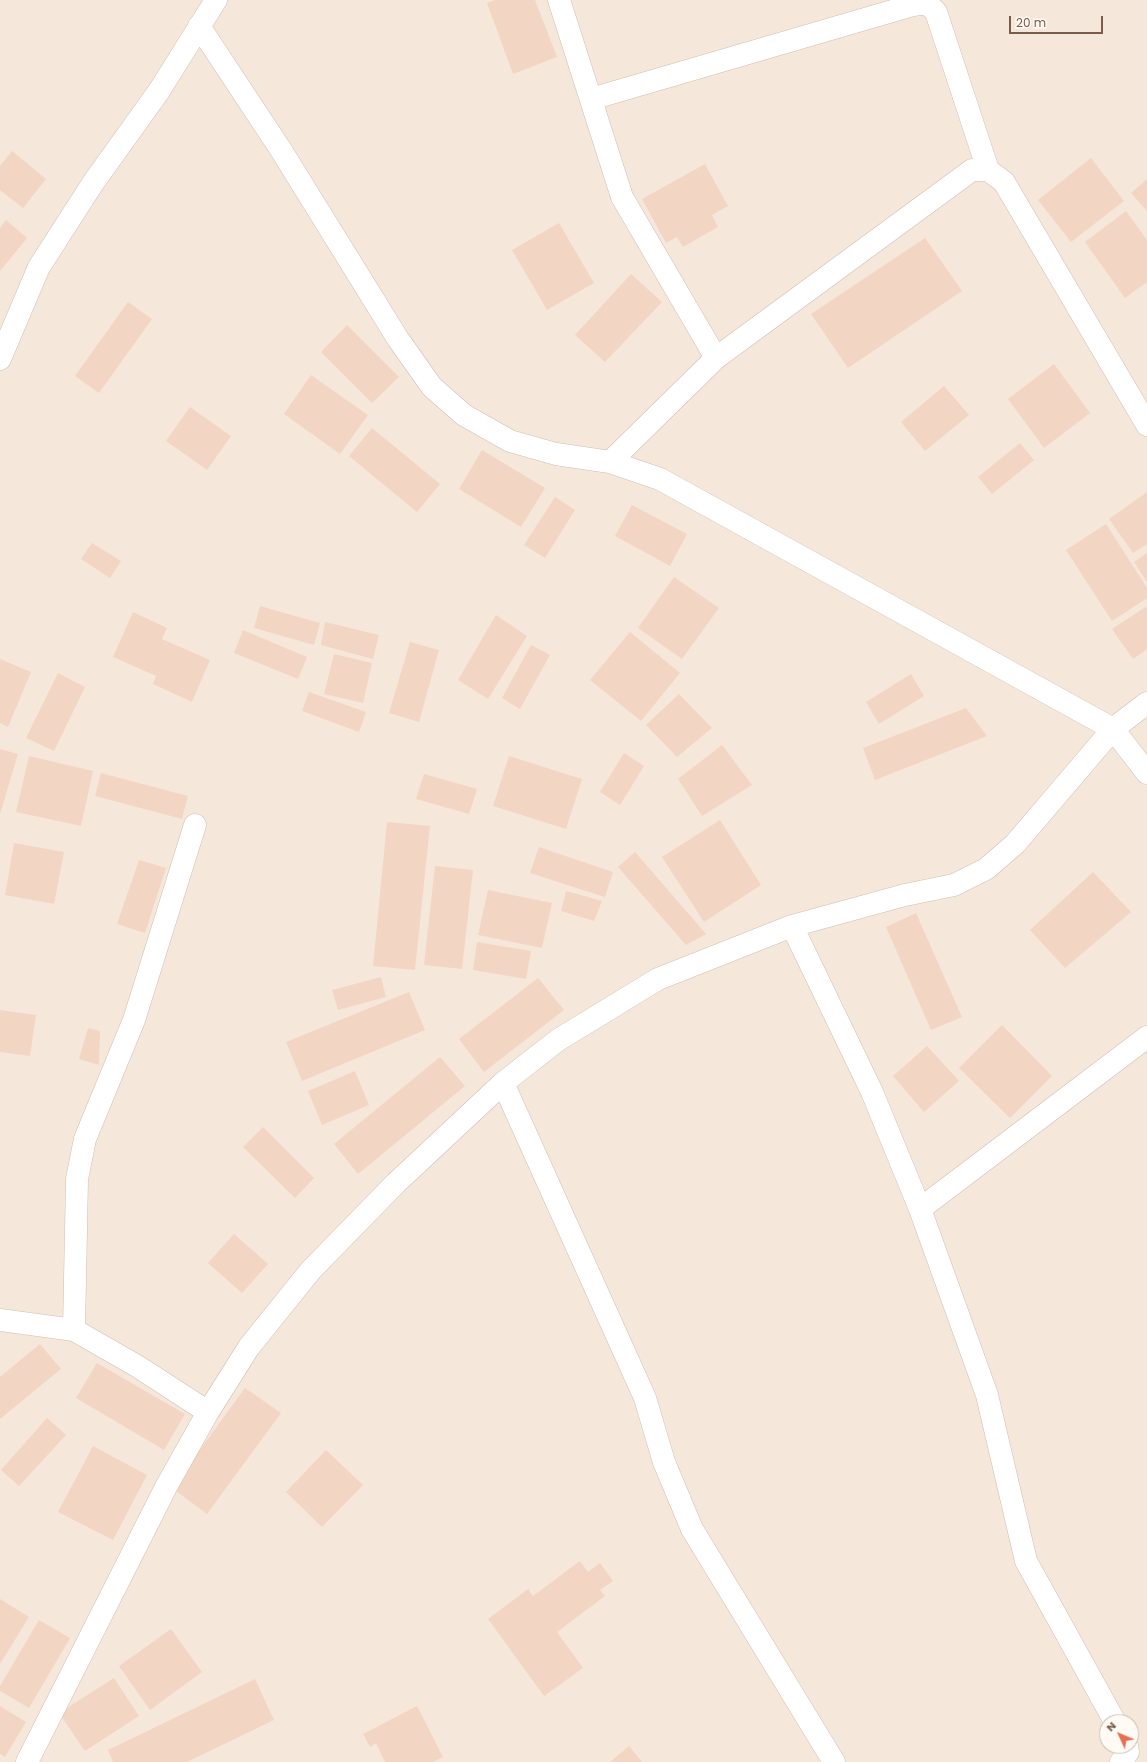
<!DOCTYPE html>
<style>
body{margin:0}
#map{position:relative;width:1147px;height:1762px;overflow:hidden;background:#fdf6ec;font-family:Poppins,sans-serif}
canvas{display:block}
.north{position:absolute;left:1099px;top:1714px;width:40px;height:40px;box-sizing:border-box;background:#fffaf3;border:1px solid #cabbb1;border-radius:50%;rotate:314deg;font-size:11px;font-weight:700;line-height:16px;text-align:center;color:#7a5c4d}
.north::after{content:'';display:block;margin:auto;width:14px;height:18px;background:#e76f51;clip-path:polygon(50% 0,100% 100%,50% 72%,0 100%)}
.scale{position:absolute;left:1009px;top:16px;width:94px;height:18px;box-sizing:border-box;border:2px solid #7a5c4d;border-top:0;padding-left:5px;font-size:12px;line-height:14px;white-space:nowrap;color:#7a5c4d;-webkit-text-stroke:3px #fffaf3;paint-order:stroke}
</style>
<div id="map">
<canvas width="1147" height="1762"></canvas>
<div class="north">N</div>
<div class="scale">20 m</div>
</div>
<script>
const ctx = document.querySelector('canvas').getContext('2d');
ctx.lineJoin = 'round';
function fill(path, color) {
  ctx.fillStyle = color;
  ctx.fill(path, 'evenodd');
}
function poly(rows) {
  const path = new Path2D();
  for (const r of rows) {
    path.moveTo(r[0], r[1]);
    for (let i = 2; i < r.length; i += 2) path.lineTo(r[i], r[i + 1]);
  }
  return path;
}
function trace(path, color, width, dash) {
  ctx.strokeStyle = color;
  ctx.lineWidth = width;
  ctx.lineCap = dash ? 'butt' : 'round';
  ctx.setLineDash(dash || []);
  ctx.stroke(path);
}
fill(poly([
 [0,0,1147,0,1147,1762,0,1762],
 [1107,1722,1131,1722,1131,1746,1107,1746]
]), '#f5e8da');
fill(poly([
 [495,0,535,0,557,57,513,74,487,3],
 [12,151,46,179,23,208,0,190,0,166],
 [1091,158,1124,201,1071,242,1038,200],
 [705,164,728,206,712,215,718,227,683,247,677,237,666,243,642,199],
 [1147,179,1147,211,1131,193],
 [1126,211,1147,240,1147,282,1125,298,1085,242],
 [6,220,27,238,0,271,0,228],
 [559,223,594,283,547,310,512,250],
 [925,238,962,291,848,368,811,314],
 [631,274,662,302,605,362,575,335],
 [128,302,152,319,99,393,75,376],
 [347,325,399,377,372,403,321,352],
 [1054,364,1090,413,1044,448,1008,399],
 [311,375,368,415,340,454,284,414],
 [944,386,969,415,925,451,901,422],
 [190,407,231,436,207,470,166,441],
 [372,428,440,484,417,512,349,456],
 [1020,443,1034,460,992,494,978,477],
 [482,450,545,488,521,527,459,489],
 [1147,492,1147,544,1133,553,1109,519],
 [555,497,575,510,545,558,524,545],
 [632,505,687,534,670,566,615,536],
 [1106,524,1147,588,1147,598,1112,621,1066,550],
 [92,543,121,561,110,578,81,559],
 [1147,553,1147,582,1134,562],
 [674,577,719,608,682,659,638,628],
 [260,606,320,623,314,645,254,628],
 [1147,606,1147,649,1133,659,1112,629],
 [133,612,167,628,162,639,210,660,192,702,153,684,156,676,113,657],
 [496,615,527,636,488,699,458,680],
 [325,622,379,635,373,659,321,645],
 [243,630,307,657,298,679,234,653],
 [630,632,680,673,641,721,590,680],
 [410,642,439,650,419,722,389,713],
 [531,645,550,655,520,709,502,698],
 [334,654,372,663,363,703,324,694],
 [0,659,31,672,8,727,0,723],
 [58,673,85,687,54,751,26,738],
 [911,674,924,696,879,724,866,702],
 [309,692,366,712,359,732,302,711],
 [679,694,712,728,677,757,646,725],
 [966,708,987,736,875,780,863,748],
 [722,745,752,785,702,816,678,779],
 [0,749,18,754,0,814],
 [624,753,644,766,620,805,600,792],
 [29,756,93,771,81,826,16,812],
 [509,756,582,779,566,829,493,806],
 [101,773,188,796,182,819,95,796],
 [424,774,477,789,469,814,416,799],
 [720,820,761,885,704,922,662,857],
 [387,822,430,826,415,970,373,966],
 [14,843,64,852,54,904,5,895],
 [539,847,613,872,605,897,530,873],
 [635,852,706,934,686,945,618,867],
 [139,860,166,868,145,933,117,924],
 [435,866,473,870,462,969,424,965],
 [1093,872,1131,912,1065,968,1030,930],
 [488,890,552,903,542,948,478,935],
 [566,891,602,901,594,921,561,911],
 [916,913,962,1017,931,1030,886,927],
 [477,942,531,951,526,979,473,970],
 [381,977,386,997,338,1010,332,990],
 [538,978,564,1010,484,1072,459,1039],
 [409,992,425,1030,302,1081,286,1042],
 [0,1010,36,1015,30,1056,0,1052],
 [1002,1025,1052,1076,1010,1118,959,1068],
 [88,1028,100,1031,99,1065,79,1059],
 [927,1046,959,1081,924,1112,893,1076],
 [440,1057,465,1086,358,1174,334,1144],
 [355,1071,369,1105,322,1125,308,1091],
 [263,1127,314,1178,295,1198,243,1147],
 [234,1234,268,1264,242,1293,208,1263],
 [40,1344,61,1369,0,1419,0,1377],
 [97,1363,185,1414,164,1450,76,1398],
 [245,1388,281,1413,207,1514,172,1488],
 [47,1418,66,1435,19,1486,1,1470],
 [93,1446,147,1475,113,1540,58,1512],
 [326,1450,363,1485,322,1527,286,1492],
 [580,1561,588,1572,600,1563,613,1581,600,1590,605,1596,557,1632,583,1668,544,1696,488,1619,528,1589,533,1596],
 [0,1599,29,1617,0,1664],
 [39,1620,70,1638,29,1708,0,1691,0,1686],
 [171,1629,202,1672,150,1710,119,1666],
 [114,1678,139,1716,85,1751,59,1713],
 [255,1679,274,1720,187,1762,113,1762,108,1750],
 [0,1706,26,1722,5,1757,0,1754],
 [417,1706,443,1757,433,1762,385,1762,376,1743,370,1747,363,1734],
 [629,1746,642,1762,610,1762]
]), '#f3d5c3');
const street = poly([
 [559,0,622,197,716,358],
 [199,26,281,150,398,339,432,387,464,415,510,441,556,454,610,462,660,479,1113,729,1147,773],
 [591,99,913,5,927,3,936,12,988,170],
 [0,359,39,267,93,183,159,91,216,0],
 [610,462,716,358,972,170,988,170,1004,182,1147,425],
 [792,926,872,1092,920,1209,987,1395,1026,1561,1115,1722],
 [503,1083,645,1398,664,1462,692,1529,834,1762],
 [920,1209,1147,1037],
 [0,1320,74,1330,137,1366,208,1412],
 [74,1330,77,1179,85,1139,134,1020,195,825],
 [27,1762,166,1487,208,1412,249,1347,311,1270,396,1183,503,1083,558,1040,658,979,792,926,905,895,954,885,986,869,1015,844,1113,729,1147,703],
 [1121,1762,1128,1752,1127,1746]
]);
trace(street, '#d1beb0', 23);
trace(street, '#fff', 22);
</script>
